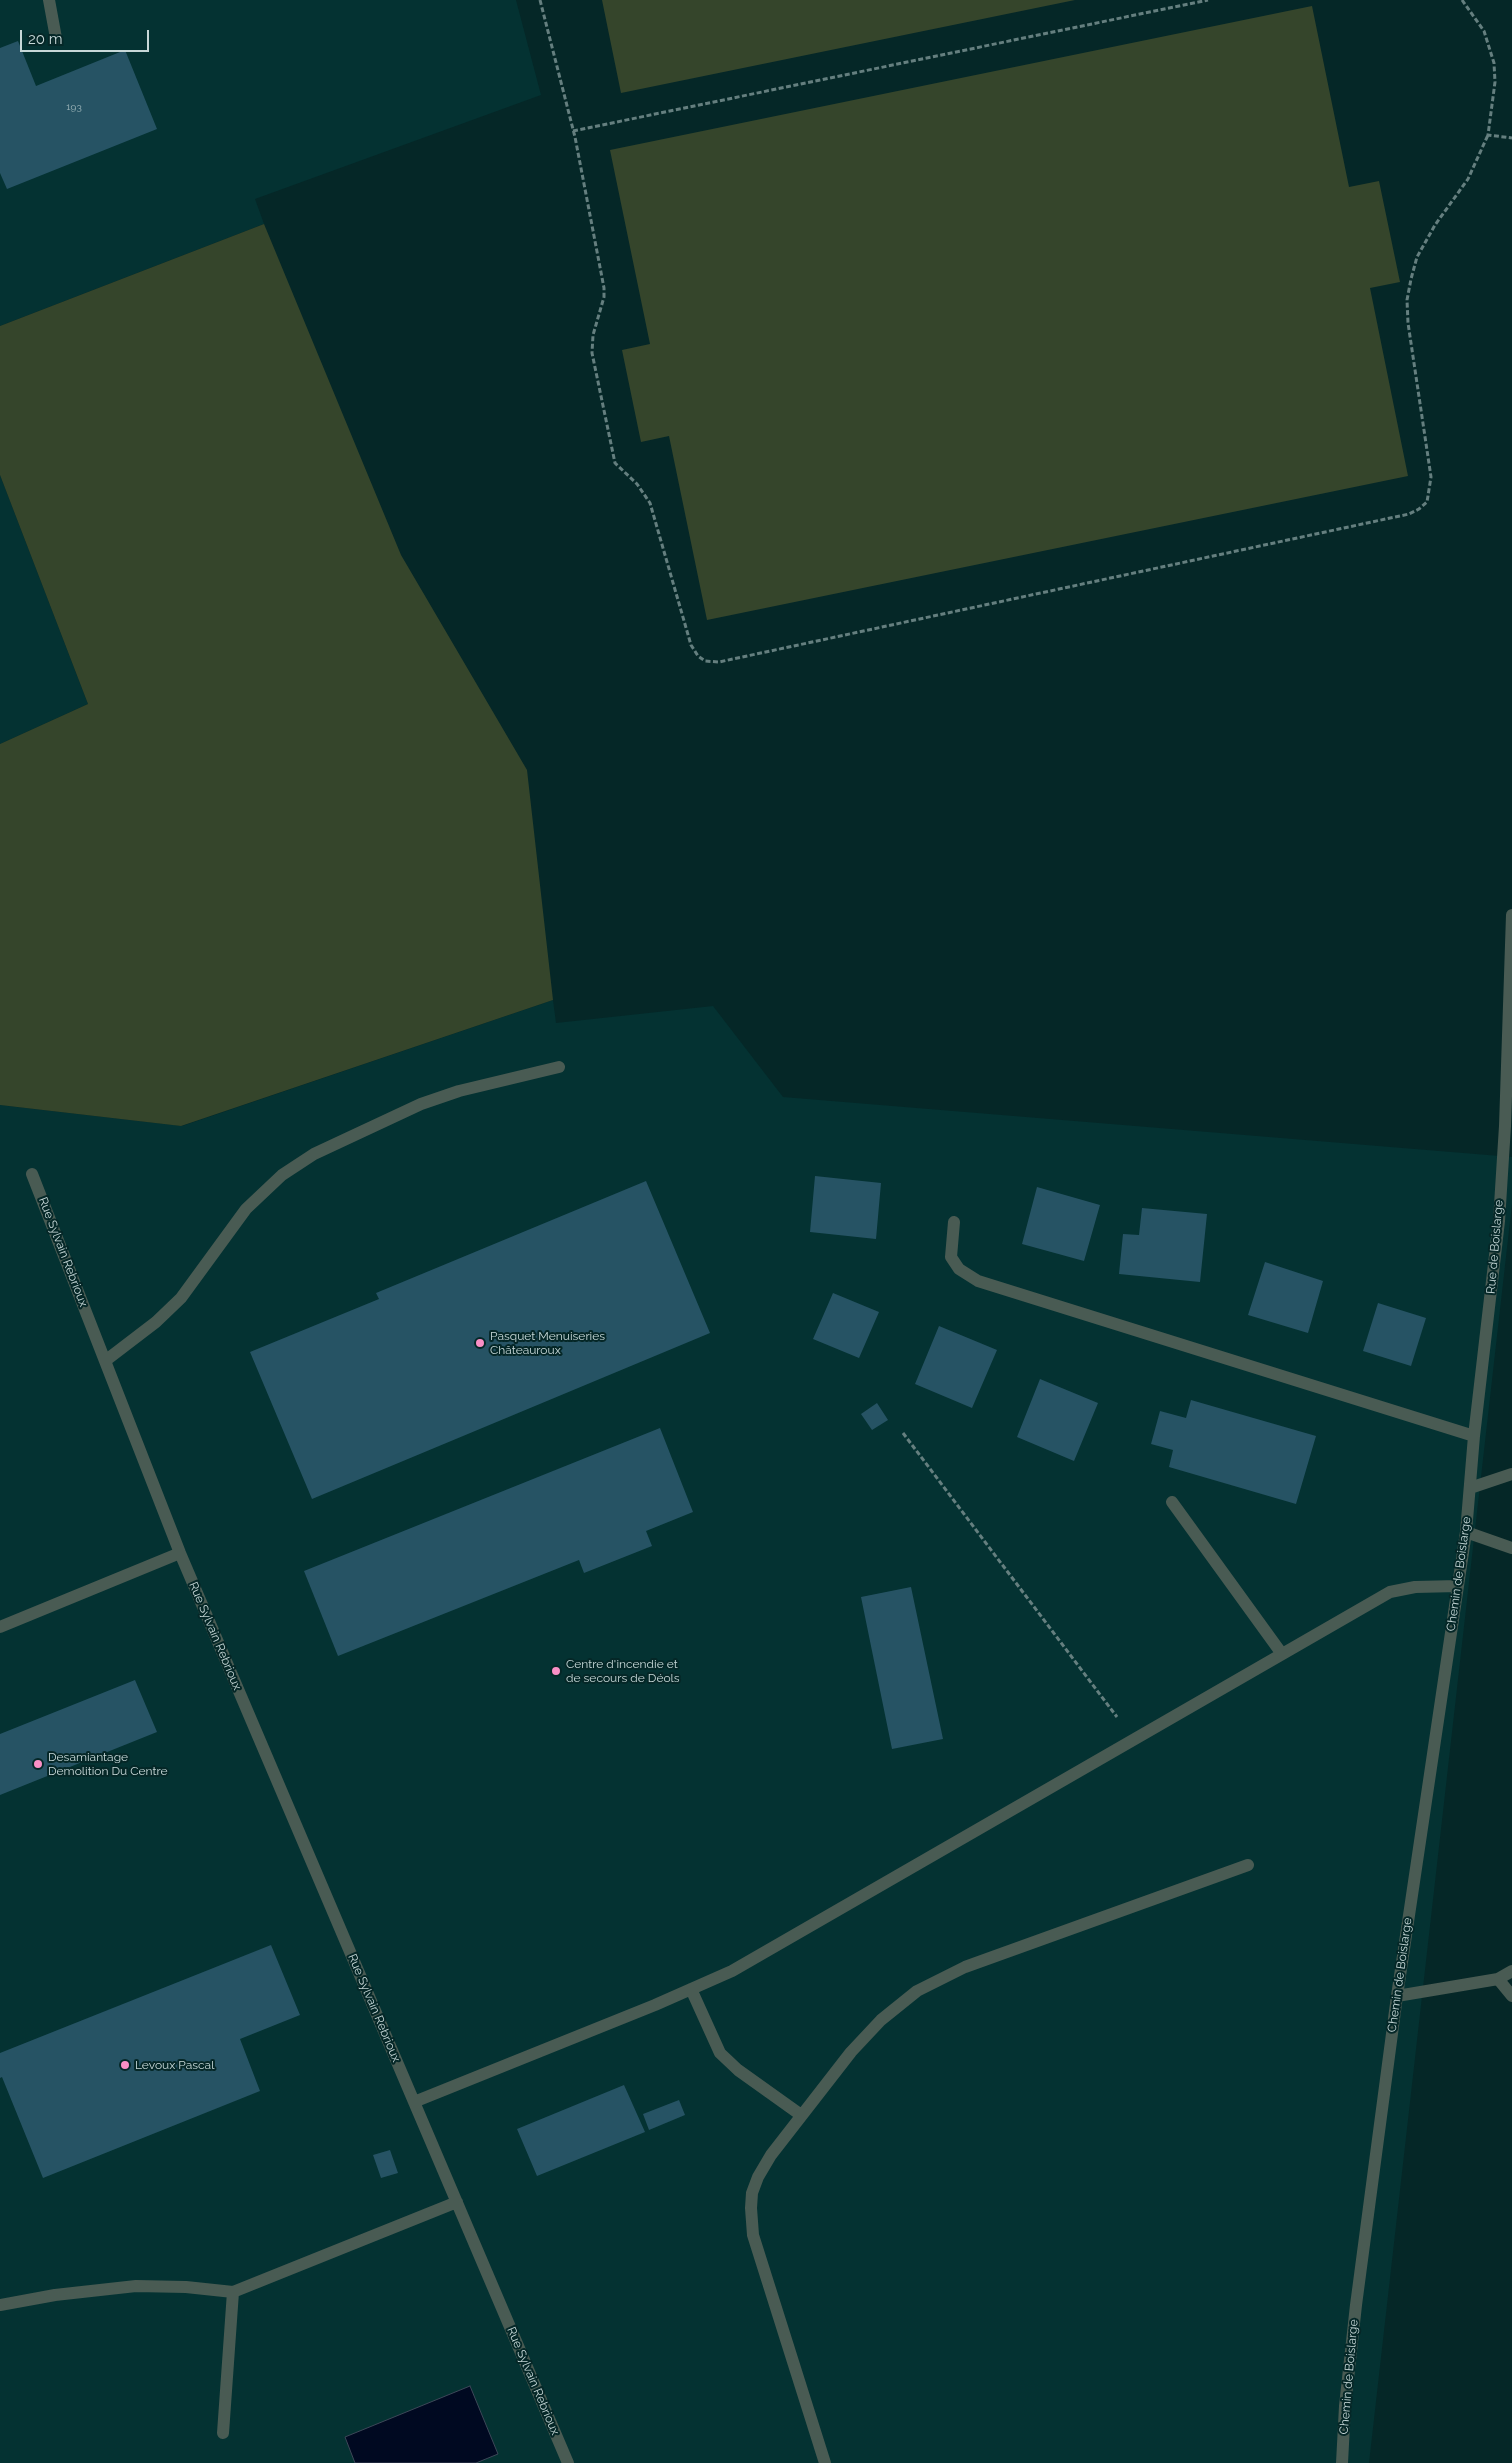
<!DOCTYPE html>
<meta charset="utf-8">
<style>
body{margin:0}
#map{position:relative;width:1512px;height:2463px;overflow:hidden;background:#052727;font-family:Raleway,sans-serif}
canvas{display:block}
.scale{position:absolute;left:20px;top:30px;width:129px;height:22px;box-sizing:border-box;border:2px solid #c7d8d8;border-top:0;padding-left:6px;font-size:15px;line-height:18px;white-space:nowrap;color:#c7d8d8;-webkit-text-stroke:4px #052727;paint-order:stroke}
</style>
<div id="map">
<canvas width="1512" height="2463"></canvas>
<div class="scale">20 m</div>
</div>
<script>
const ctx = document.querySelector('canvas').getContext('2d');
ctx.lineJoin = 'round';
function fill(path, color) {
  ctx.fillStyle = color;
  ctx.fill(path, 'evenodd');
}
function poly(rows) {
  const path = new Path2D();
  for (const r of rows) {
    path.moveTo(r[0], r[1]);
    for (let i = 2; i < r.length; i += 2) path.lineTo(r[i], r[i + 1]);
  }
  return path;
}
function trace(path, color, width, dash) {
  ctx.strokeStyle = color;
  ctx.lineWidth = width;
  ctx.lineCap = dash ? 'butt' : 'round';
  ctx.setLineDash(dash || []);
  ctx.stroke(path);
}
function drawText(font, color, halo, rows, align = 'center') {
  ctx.font = font + ' Raleway,sans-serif';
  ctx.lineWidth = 4;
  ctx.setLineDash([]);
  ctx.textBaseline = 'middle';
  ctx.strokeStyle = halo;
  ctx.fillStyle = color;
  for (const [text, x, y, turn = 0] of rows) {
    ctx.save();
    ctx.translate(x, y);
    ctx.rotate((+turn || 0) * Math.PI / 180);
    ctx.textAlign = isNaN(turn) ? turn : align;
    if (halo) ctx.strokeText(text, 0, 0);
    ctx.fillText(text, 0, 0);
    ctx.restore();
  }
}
fill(poly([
 [0,0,516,0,541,95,255,199,264,224,0,326],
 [0,475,88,704,0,744],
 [553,1000,556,1023,713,1006,783,1097,1512,1157,1512,1204,1369,2463,0,2463,0,1105,182,1126]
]), '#043232');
fill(poly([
 [602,0,1075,0,621,93],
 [1312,6,1349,187,1379,181,1400,282,1370,288,1408,476,707,620,669,436,641,442,622,350,650,344,610,150],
 [264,224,401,555,527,770,553,1000,181,1126,0,1105,0,744,88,704,0,475,0,326]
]), '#35452b');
const water = poly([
 [470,2386,498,2454,476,2463,355,2463,345,2437,470,2386]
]);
fill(water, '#000921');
trace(water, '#3c4758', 1);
fill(poly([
 [18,41,36,86,125,50,157,129,7,189,0,173,0,48],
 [815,1176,881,1183,876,1239,810,1232],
 [646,1181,710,1333,312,1499,250,1352,379,1299,376,1293],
 [1037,1187,1100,1205,1084,1261,1022,1244],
 [1142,1208,1207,1214,1200,1282,1119,1274,1123,1234,1139,1235],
 [1265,1262,1323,1281,1308,1333,1248,1315],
 [833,1293,879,1312,859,1358,813,1339],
 [1378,1303,1426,1318,1411,1366,1363,1351],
 [939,1326,997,1350,972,1408,915,1384],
 [1040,1379,1098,1403,1074,1461,1017,1437],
 [1191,1400,1316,1436,1296,1504,1169,1467,1173,1450,1151,1444,1160,1411,1186,1418],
 [877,1403,888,1420,872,1430,861,1414],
 [660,1428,693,1512,646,1531,652,1546,584,1573,579,1560,338,1656,304,1571],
 [911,1587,943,1739,892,1749,861,1597],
 [135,1680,157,1732,0,1795,0,1734],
 [271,1945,300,2015,240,2039,260,2091,43,2178,2,2077,0,2078,0,2053],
 [624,2085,645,2132,537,2176,517,2129],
 [679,2100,685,2115,649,2130,643,2114],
 [390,2150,398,2173,381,2178,373,2155]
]), '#265364');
trace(poly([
 [540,0,575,137,604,288,604,297,593,335,592,353,615,463,637,484,650,503,691,645,698,656,705,661,719,662,1409,514,1419,509,1427,502,1431,477,1408,323,1407,300,1411,279,1417,257,1435,225,1468,179,1488,135],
 [1462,0,1484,31,1494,63,1495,82,1488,135,1512,138],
 [573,131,1208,0],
 [903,1433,1117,1717]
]), '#657f7f', 3, [5, 2.5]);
trace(poly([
 [49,0,56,38],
 [32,1174,180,1553,568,2463],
 [954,1222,951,1257,959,1269,978,1281,1474,1436],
 [105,1361,156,1322,181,1298,246,1209,282,1175,314,1154,421,1104,459,1091,559,1067],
 [1470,1488,1512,1474],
 [1172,1502,1282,1654],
 [1466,1532,1512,1548],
 [0,1627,180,1553],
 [1498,1979,1512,1996],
 [691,1989,720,2053,738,2070,801,2115],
 [1397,1996,1498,1979,1512,1971],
 [414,2102,655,2005,732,1971,1390,1592,1415,1587,1458,1586],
 [0,2305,55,2295,136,2286,186,2287,233,2292,457,2202],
 [223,2433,233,2292],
 [825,2463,753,2235,751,2208,752,2193,758,2177,771,2155,851,2052,881,2020,917,1991,965,1967,1248,1865],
 [1342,2463,1345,2406,1356,2305,1397,1996,1466,1532,1474,1436,1499,1221,1505,1126,1512,915]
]), '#495b53', 12);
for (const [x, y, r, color] of [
 [480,1343,5,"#fa8fc6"],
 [556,1671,5,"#fa8fc6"],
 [38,1764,5,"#fa8fc6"],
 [125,2065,5,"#fa8fc6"]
]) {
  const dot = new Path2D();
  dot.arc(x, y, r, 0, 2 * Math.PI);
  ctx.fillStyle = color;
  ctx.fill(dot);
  trace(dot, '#052727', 2);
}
drawText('10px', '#9fb7bb', null, [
 ["193",74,107]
]);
drawText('12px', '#c7d8d8', '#052727', [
 ["Rue de Boislarge",1495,1247,-85],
 ["Rue Sylvain Rebrioux",63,1252,69],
 ["Chemin de Boislarge",1459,1574,-82],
 ["Rue Sylvain Rebrioux",215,1636,67],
 ["Chemin de Boislarge",1400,1975,-82],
 ["Rue Sylvain Rebrioux",374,2008,67],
 ["Chemin de Boislarge",1349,2377,-85],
 ["Rue Sylvain Rebrioux",533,2381,67]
]);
drawText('12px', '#c7d8d8', '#052727', [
 ["Pasquet Menuiseries",490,1336],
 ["Châteauroux",490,1350],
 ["Centre d'incendie et",566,1664],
 ["de secours de Déols",566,1678],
 ["Desamiantage",48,1757],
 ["Demolition Du Centre",48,1771],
 ["Levoux Pascal",135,2065]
], 'left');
</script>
